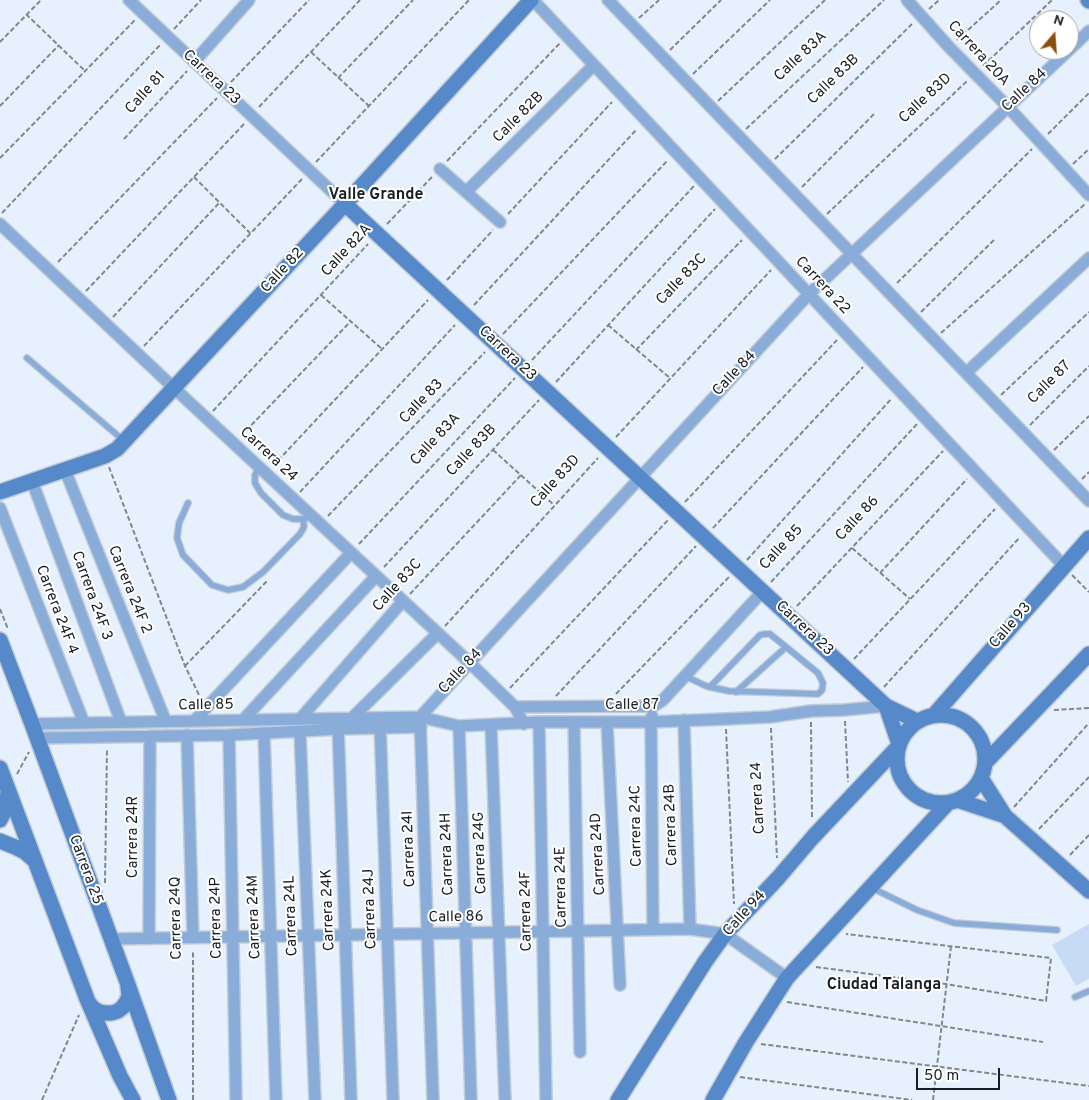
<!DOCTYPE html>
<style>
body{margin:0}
#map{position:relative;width:1089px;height:1100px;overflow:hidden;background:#e7f1fd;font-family:Overpass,sans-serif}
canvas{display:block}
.north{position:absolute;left:1029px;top:10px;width:50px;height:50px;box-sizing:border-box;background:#fff;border:1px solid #a3a5a8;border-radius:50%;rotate:18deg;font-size:14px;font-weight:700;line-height:20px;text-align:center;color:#191e25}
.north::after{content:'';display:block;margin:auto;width:18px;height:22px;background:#8b4f0f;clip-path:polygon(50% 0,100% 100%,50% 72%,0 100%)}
.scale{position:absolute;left:916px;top:1068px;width:84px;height:22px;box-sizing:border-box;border:2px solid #191e25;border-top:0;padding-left:6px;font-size:15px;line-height:18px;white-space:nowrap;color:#191e25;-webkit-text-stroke:4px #fff;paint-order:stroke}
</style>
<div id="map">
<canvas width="1089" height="1100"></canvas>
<div class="north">N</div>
<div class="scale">50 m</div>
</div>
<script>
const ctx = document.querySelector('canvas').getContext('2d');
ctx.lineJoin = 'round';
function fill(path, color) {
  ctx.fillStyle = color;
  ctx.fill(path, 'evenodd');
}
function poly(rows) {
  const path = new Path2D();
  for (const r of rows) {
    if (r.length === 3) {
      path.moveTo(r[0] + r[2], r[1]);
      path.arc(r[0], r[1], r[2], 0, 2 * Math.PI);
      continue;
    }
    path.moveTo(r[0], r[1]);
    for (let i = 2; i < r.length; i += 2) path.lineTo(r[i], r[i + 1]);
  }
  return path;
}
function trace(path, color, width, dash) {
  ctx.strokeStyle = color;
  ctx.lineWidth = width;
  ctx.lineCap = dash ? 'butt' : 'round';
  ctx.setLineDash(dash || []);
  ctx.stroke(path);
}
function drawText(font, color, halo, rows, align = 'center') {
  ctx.font = font + ' Overpass,sans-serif';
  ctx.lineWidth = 4;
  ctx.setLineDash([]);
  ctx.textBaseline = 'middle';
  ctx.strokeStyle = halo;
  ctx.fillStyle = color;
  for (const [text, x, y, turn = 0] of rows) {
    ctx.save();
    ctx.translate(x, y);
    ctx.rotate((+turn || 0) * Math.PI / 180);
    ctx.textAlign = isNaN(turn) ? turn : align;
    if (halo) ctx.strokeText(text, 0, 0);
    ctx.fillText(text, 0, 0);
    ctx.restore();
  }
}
fill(poly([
 [1089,924,1089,979,1076,986,1052,945]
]), '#c7dbf5');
const lane = poly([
 [27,358,123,440],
 [259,467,255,475,255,483,261,493,283,515,293,519,305,519],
 [188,503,179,523,177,538,183,555,212,585,228,590,243,587,263,572,300,534,304,527,303,519],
 [685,676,706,686,710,687,729,691,818,694,822,690,823,683,818,673,770,634,765,634,760,635,710,687],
 [736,692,786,647],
 [872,888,917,910,954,923,1057,930],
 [1075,997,1089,991]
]);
const street = poly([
 [129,0,345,204],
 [533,0,1064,566],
 [608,0,1089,501],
 [907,0,949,47,1008,107,1089,195],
 [1069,50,1089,31],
 [194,62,249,0],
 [440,169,500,222],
 [466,192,594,65],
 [0,224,174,388,470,663,515,707,524,724],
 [966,373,1089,258],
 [65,470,166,722],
 [32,481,121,722],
 [0,508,84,723],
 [515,707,654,706,663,700,763,591],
 [652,716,651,722,653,929],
 [352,718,438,633],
 [300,719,403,601],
 [243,720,376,576],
 [684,720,690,929],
 [194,721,351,553],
 [380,722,393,1100],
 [539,722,546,1100],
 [574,722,580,1052],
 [607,722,620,985],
 [338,723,351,1100],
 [32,724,420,717,459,726,539,722,651,722,726,719,770,717,811,711,844,710,886,706],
 [491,725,505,1100],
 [459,726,471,1100],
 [300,732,315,1100],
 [264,733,276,1100],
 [187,735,193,938],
 [229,735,236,1100],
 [38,738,229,735,339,729,421,727],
 [149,938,150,736],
 [111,939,690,929,725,934,787,978],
 [433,1100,420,717,809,294,1069,50]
]);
const secondary = poly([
 [1088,0,1089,1],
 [345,204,886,706,917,721],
 [0,492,105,456,117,449,345,204,531,0],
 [0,640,32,724,127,982,169,1100],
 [886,706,899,744],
 [941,759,44],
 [934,715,1089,538],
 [985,763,1089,654],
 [0,768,87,999,120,1076,133,1100],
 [981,778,1005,816,1089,891],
 [957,800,1005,816],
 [0,820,4,812,7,801,8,791],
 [0,841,15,847,25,852,33,859],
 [88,1002,93,1008,99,1012,105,1013,112,1013,118,1011,123,1007,127,1001,129,995,128,987],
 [618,1100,705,962,725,934,778,878,813,837,897,748],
 [713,1100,746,1042,787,978,948,803]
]);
trace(lane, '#c2cbd6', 8);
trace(street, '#c2cbd6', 14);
trace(secondary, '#c2cbd6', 18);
trace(poly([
 [929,9,939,0],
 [26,14,84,70],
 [639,18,659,0],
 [174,29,201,0],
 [957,40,1001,0],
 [0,42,41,0],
 [670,50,721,0],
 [311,52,369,106],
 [983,66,1052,0],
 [693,74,770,0],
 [338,78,413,0],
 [231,82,309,0],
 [718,101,825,0],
 [0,106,59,45],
 [259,107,360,0],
 [746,129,884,0],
 [1048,134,1089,93],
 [124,139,187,71],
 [0,158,135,20],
 [775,159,912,24],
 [447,161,560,43],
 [316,162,469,0],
 [1073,164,1089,149],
 [194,177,250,233],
 [802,187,874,114],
 [2,213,161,44],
 [508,214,612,102],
 [827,214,967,81],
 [387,224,432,177],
 [58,262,217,98],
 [447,280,493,230],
 [897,283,1032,149],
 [86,291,244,124],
 [321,295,382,349],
 [474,305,637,129],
 [921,312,994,240],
 [113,317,220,202],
 [608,325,671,379],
 [941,333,1085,204],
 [503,334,668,160],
 [144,346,302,179],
 [636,350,742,240],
 [532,360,694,186],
 [556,382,715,209],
 [1001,395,1089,312],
 [213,411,368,244],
 [1030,425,1089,366],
 [241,436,351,321],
 [616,437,771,270],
 [493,450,554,505],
 [1054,450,1089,416],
 [273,466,428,300],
 [109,467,185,666,200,697],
 [1082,479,1089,472],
 [300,492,455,325],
 [685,502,837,340],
 [328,516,485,352],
 [713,528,863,367],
 [359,544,515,378],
 [852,548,910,599],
 [747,560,892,398],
 [384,567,539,400],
 [880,573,967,479],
 [1072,575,1089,592],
 [771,582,917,424],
 [410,594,521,475],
 [797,606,943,451],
 [0,609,8,629],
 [445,626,598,458],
 [854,659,995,509],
 [185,666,268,580],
 [884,687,1020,537],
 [510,688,668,520],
 [616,694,729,577],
 [556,696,696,546],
 [1054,710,1089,708],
 [845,721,848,782],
 [811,722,812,817],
 [771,728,777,858],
 [726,729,734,904],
 [17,774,29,752],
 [1014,807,1089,723],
 [1039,829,1089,777],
 [1070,855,1089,835],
 [105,883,107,748],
 [816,967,946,984,1046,1001,1051,958,846,934],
 [787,1002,1043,1042],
 [761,1044,1089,1086],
 [740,1077,912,1100],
 [42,1100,79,1015],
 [193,1100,193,950],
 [933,1100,951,946]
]), '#808791', 2, [5, 2.5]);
trace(lane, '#89acd8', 5.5);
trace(street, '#89acd8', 11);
trace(secondary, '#5589ca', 15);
drawText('15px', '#191e25', '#fff', [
 ["Carrera 20A",978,54,47],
 ["Calle 83A",801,57,-43],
 ["Carrera 23",211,78,43],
 ["Calle 83B",834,80,-44],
 ["Calle 84",1025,91,-43],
 ["Calle 81",146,93,-48],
 ["Calle 83D",926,99,-43],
 ["Calle 82B",519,118,-45],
 ["Calle 82A",347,251,-47],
 ["Calle 82",283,271,-47],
 ["Calle 83C",682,280,-46],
 ["Carrera 22",822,286,47],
 ["Carrera 23",507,354,43],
 ["Calle 84",735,374,-47],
 ["Calle 87",1050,383,-45],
 ["Calle 83",422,402,-46],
 ["Calle 83A",436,440,-47],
 ["Calle 83B",472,451,-47],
 ["Carrera 24",268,455,43],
 ["Calle 83D",556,482,-48],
 ["Calle 86",858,519,-47],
 ["Calle 85",782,548,-47],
 ["Calle 83C",398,586,-48],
 ["Carrera 24F 2",129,590,68],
 ["Carrera 24F 3",91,596,70],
 ["Carrera 24F 4",56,610,69],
 ["Calle 93",1011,626,-49],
 ["Carrera 23",804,629,43],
 ["Calle 84",461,672,-47],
 ["Calle 85",206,706,-1],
 ["Calle 87",632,706],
 ["Carrera 24",759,798,-93],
 ["Carrera 24B",672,825,-92],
 ["Carrera 24C",637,826,-91],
 ["Carrera 24R",134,837,-90],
 ["Carrera 24I",410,849,-92],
 ["Carrera 24G",481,853,-92],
 ["Carrera 24H",448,854,-92],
 ["Carrera 24D",599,854,-93],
 ["Carrera 25",85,870,70],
 ["Carrera 24E",562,887,-91],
 ["Carrera 24J",371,909,-92],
 ["Carrera 24K",329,910,-92],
 ["Carrera 24F",527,911,-91],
 ["Calle 94",745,914,-48],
 ["Carrera 24L",292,916,-92],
 ["Carrera 24M",255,917,-92],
 ["Carrera 24Q",177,918,-91],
 ["Carrera 24P",217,918,-91],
 ["Calle 86",456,918,-1]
]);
drawText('bold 16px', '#191e25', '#fff', [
 ["Valle Grande",376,196],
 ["Ciudad Talanga",884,986]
]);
</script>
